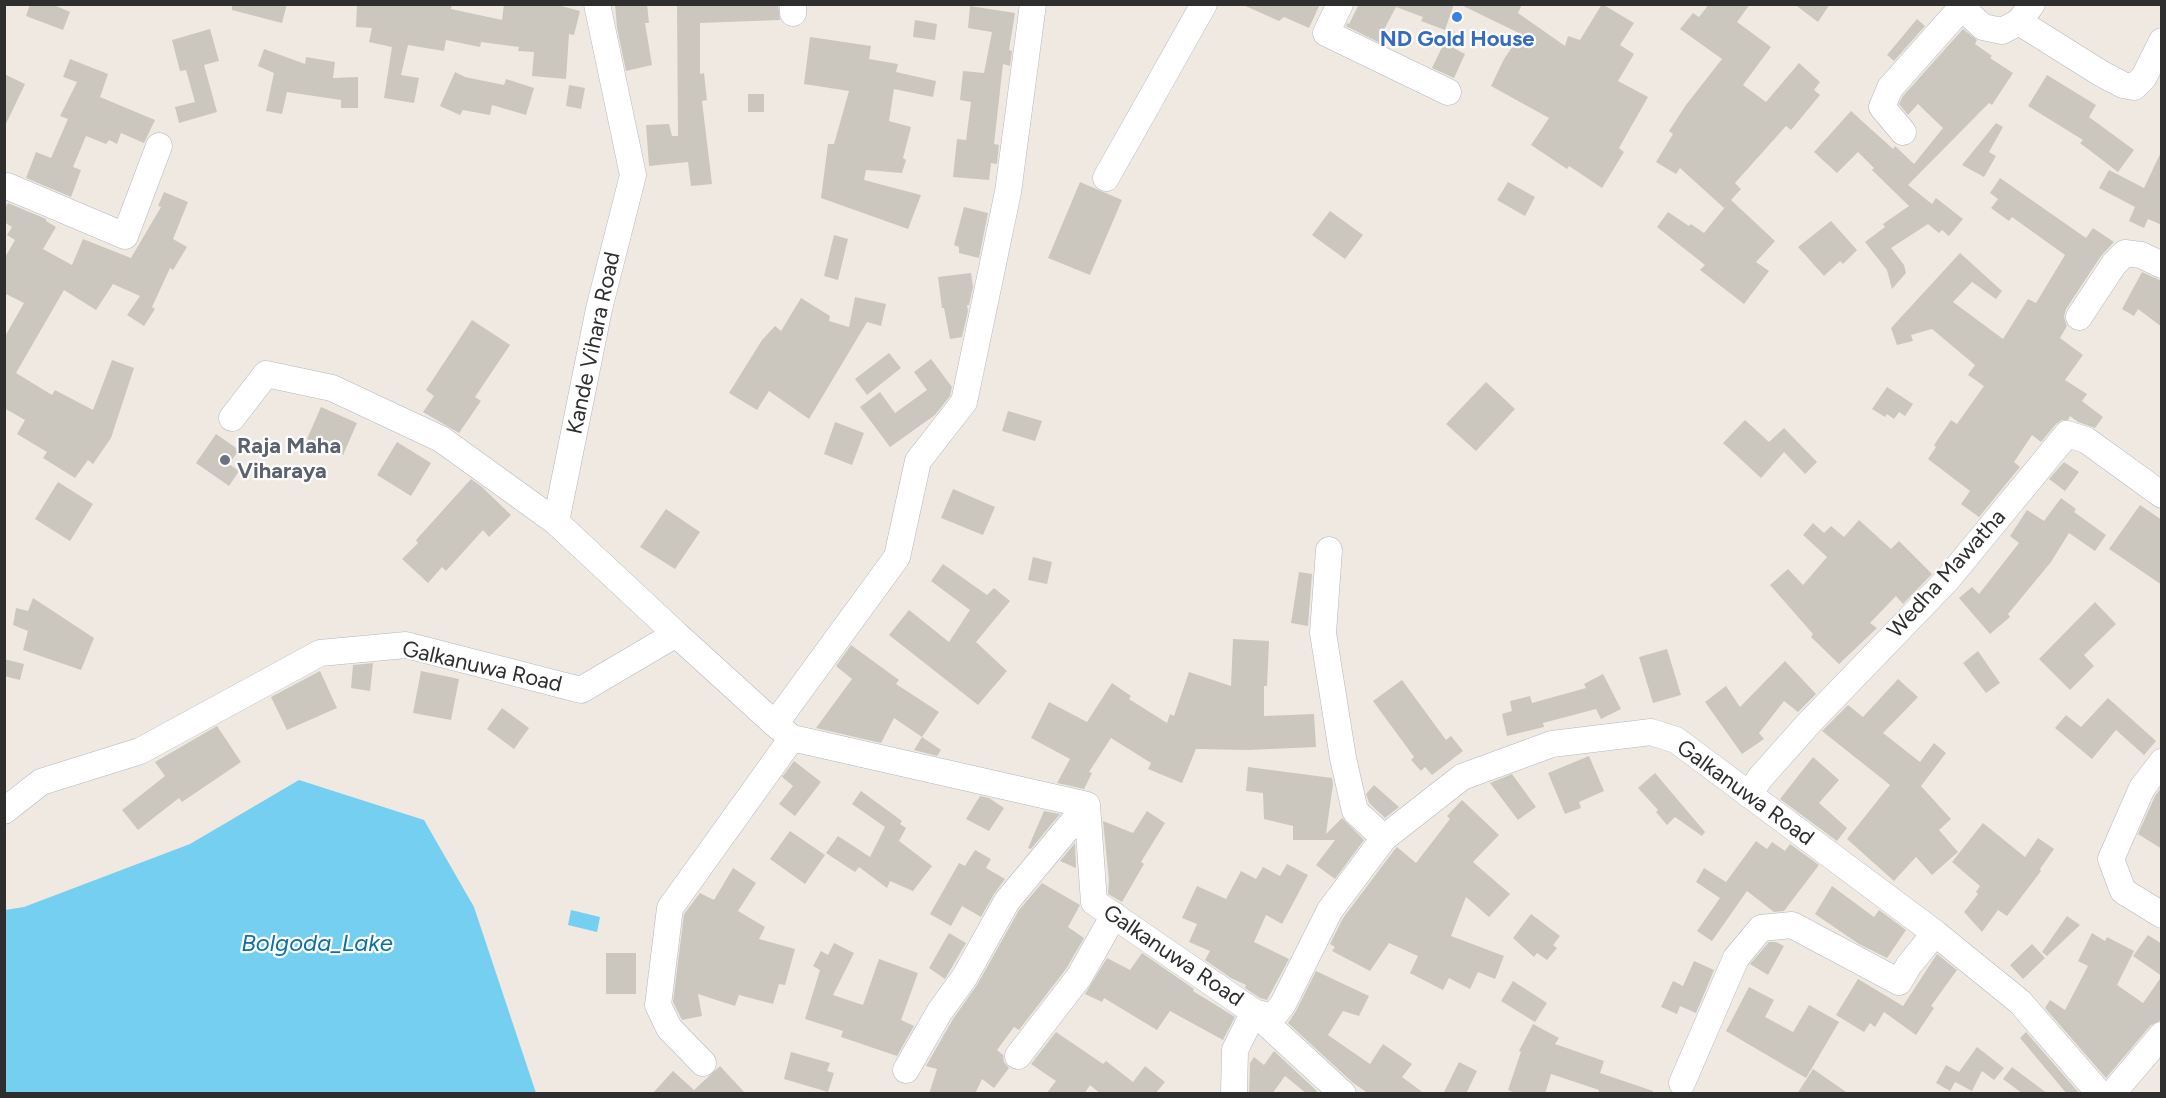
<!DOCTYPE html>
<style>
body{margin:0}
#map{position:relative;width:2166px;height:1098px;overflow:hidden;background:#efe9e1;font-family:Figtree,sans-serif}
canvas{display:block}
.frame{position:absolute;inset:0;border:6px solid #2e2e2e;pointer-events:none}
</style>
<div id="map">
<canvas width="2166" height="1098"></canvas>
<div class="frame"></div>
</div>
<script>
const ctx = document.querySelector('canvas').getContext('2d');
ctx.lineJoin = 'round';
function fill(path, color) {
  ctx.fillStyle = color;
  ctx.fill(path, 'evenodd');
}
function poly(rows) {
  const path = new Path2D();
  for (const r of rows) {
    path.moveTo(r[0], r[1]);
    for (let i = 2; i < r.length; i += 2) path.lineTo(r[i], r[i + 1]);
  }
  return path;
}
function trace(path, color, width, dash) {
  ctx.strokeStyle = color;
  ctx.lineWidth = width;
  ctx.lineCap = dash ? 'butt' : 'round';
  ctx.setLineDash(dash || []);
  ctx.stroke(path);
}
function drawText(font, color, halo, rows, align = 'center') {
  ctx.font = font + ' Figtree,sans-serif';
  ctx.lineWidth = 4.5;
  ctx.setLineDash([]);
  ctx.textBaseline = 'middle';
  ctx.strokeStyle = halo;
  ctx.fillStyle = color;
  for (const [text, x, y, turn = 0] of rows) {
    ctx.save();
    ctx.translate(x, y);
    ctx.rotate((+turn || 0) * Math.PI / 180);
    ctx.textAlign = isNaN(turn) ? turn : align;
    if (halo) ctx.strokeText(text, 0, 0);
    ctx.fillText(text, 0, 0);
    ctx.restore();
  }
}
fill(poly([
 [299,780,424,820,474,907,536,1093,5,1093,5,910,24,907,190,844],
 [571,910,600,917,597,932,568,925]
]), '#75cff0');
fill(poly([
 [30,4,52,4,70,12,63,30,26,16],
 [232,4,287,4,282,23,232,10],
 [357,4,452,4,451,9,502,20,504,4,554,4,580,11,574,35,569,34,566,79,532,76,534,52,518,51,519,47,481,42,480,47,446,40,444,51,408,45,401,75,419,78,414,103,384,98,392,47,369,42,372,28,356,27],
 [615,4,647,4,649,23,645,23,652,65,626,71,617,28],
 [677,4,778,4,780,20,700,23,700,74,704,73,707,100,702,101,712,184,691,186,688,162,649,166,646,125,669,124,672,136,678,136],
 [1241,4,1320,4,1309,28,1284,17,1279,21],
 [1359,4,1454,4,1445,30,1421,21,1423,17,1396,7,1380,37,1382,38,1380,43,1346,26,1347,23,1349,24],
 [1459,4,1522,4,1518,13,1565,46,1568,36,1580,40,1602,4,1634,23,1620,45,1634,54,1618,81,1648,97,1619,148,1624,152,1602,188,1569,166,1567,169,1531,145,1549,118,1491,86,1504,59,1521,34],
 [1709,4,1750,4,1737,22,1771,47,1743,85,1766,102,1799,63,1820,82,1814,90,1820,95,1791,130,1786,126,1735,183,1741,189,1731,200,1775,241,1756,262,1769,271,1744,304,1700,270,1705,265,1657,227,1668,212,1689,226,1691,224,1704,233,1730,201,1724,208,1680,168,1676,174,1656,162,1673,134,1669,131,1686,105,1722,59,1680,29,1693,13,1699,17],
 [1794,4,1830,4,1818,22],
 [970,6,1015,13,1009,50,1012,51,1010,66,1003,64,994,144,999,145,997,164,991,163,989,180,953,177,957,139,966,140,971,102,960,100,963,71,984,73,992,32,968,28],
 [1917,19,1925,26,1894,61,1887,55],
 [915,20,937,24,935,40,913,37],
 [210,29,219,61,204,65,217,112,179,123,175,107,195,102,186,70,180,71,172,40],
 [1963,29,1977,40,1975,44,1992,56,1990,58,2013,73,1992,105,1989,103,1908,185,1932,204,1936,198,1963,219,1949,236,1942,230,1939,233,1928,224,1891,248,1904,265,1906,273,1892,289,1887,270,1865,242,1885,227,1883,224,1909,206,1872,170,1874,168,1858,152,1837,173,1814,152,1851,111,1893,149,1895,146,1914,164,1943,128,1918,104,1908,115,1899,104,1903,96],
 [810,37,871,46,869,59,898,64,896,72,936,81,933,97,894,89,889,121,911,127,903,158,906,160,902,173,866,170,864,180,921,195,908,229,821,198,828,144,834,144,849,91,804,84],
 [1444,43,1465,54,1454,78,1432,68],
 [264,49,305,64,306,57,335,62,333,78,358,77,358,108,341,108,341,100,287,92,282,114,266,111,274,73,258,66],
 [70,59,108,74,100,97,155,120,144,143,121,133,117,144,109,140,106,144,86,136,73,167,81,170,71,197,26,178,36,152,51,158,68,119,60,116,77,82,63,77],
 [455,72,465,77,504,85,506,79,534,88,526,115,492,105,490,115,463,110,460,115,440,106],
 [4,74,25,84,4,128],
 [2047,75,2096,105,2089,117,2134,150,2118,172,2080,143,2083,140,2028,106],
 [569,85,585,88,581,109,566,106],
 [748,94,764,94,764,112,748,112],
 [1996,123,2003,127,1989,152,1996,156,1984,177,1962,165],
 [2162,150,2162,225,2148,219,2144,228,2129,221,2135,207,2099,188,2109,170,2144,188],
 [2000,178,2086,238,2093,228,2114,242,2101,256,2066,309,2064,317,2067,326,2060,338,2083,355,2065,380,2087,394,2082,401,2103,417,2095,428,2078,422,2070,416,2068,420,2062,420,2056,424,2041,442,2032,435,2014,462,2020,467,1979,517,1961,504,1970,491,1928,459,1936,447,1934,445,1951,420,1957,424,1984,386,1968,375,1975,365,1932,329,1911,335,1913,341,1897,345,1891,328,1960,253,2002,291,1996,299,1972,282,1953,302,2003,339,2028,299,2036,303,2065,255,2012,217,2009,221,1991,208,1998,199,1990,193],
 [1080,182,1122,200,1090,275,1048,258],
 [1508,182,1535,197,1525,216,1497,200],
 [164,192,188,202,173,239,187,247,173,270,170,268,152,307,155,309,144,326,127,315,140,296,113,284,96,310,64,290,16,373,52,395,55,390,93,410,112,360,134,368,111,438,93,464,88,460,75,478,43,458,47,452,17,434,25,420,4,408,4,338,24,303,4,293,4,259,15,240,7,235,12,227,4,222,4,209,8,203,46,219,46,221,56,227,43,249,72,265,83,239,131,258,161,207,158,206],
 [964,207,988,213,979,258,959,253,959,247,954,245],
 [1330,211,1363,235,1345,259,1312,235],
 [1831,221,1857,250,1843,264,1840,261,1824,276,1798,247],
 [834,235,848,239,838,280,824,276],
 [2142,272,2162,281,2162,327,2138,309,2134,316,2122,309],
 [971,273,973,287,969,305,967,305,968,311,962,337,950,339,944,308,942,308,938,277],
 [855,297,886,304,881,326,867,322,809,419,769,391,757,410,729,393,762,340,775,326,781,331,801,298,830,316,829,321,849,327],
 [472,320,510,345,475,397,481,401,459,433,423,412,434,396,426,390],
 [889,353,901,368,867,395,855,379],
 [931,359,952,387,950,396,935,415,890,447,860,407,880,392,895,413,927,390,914,372],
 [1486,382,1515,409,1476,451,1446,424],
 [1887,387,1913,404,1905,416,1899,412,1894,419,1887,414,1885,417,1872,409],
 [321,407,357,423,343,455,307,439],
 [1008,411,1042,421,1035,441,1002,431],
 [1745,420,1769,442,1784,428,1817,462,1805,474,1784,452,1761,478,1723,443],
 [835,422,864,433,852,465,824,454],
 [216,434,239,450,229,464,239,471,229,486,196,463],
 [397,442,431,463,411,496,377,475],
 [2064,462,2079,472,2065,491,2049,479],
 [471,479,482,487,511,515,489,537,483,530,446,571,442,567,428,583,402,559,418,543,416,540],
 [58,482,93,504,70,541,35,519],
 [953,489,995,507,983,535,941,518],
 [2061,498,2076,509,2074,512,2106,535,2095,551,2069,533,2051,562,2008,614,2010,617,1990,634,1959,598,1972,587,1979,594,2019,543,2010,536,2027,510,2044,521],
 [2140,505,2162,520,2162,585,2109,549],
 [666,509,700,532,675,569,640,547],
 [1859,520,1891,549,1899,541,1932,574,1903,604,1896,596,1870,623,1877,628,1839,664,1811,637,1813,634,1770,585,1788,569,1803,585,1827,557,1803,535,1813,523,1824,533,1831,526,1844,537],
 [1033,557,1052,562,1047,584,1028,580],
 [943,564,987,595,994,588,1010,601,976,642,1007,671,978,705,889,635,909,610,949,642,970,610,931,581],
 [1299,572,1312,574,1308,626,1291,623],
 [33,598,94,638,81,670,23,650,28,631,13,625,16,608,28,611],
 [2095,602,2116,624,2084,655,2094,666,2070,690,2039,659],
 [1233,639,1269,641,1267,686,1264,686,1264,716,1314,714,1316,747,1249,750,1196,749,1182,783,1148,769,1151,763,1111,738,1089,772,1092,773,1084,789,1057,783,1070,759,1031,738,1049,702,1087,722,1112,683,1131,696,1129,699,1167,723,1170,714,1174,716,1189,672,1231,686],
 [851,645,899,680,896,684,939,712,922,737,894,718,881,743,816,728,852,679,836,666],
 [1667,649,1681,695,1653,703,1639,657],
 [1978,651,2000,683,1986,693,1963,663],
 [4,659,24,664,20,680,4,676],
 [1785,661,1816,694,1798,712,1784,701,1759,733,1764,739,1742,754,1705,702,1726,686,1740,707],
 [373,663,370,691,351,688,353,665],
 [320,671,337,708,287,730,271,697],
 [421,671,459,679,451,720,413,713],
 [1603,674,1621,709,1601,719,1596,709,1543,723,1544,727,1507,736,1502,714,1512,711,1510,701,1530,696,1532,703,1586,688,1584,684],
 [1898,679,1918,697,1883,733,1920,762,1934,743,1946,753,1921,786,1951,819,1939,830,1958,852,1932,875,1916,857,1894,881,1847,839,1890,785,1822,731,1848,705,1863,717],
 [1402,680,1446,740,1451,736,1463,751,1432,775,1425,767,1421,771,1411,760,1414,757,1373,701],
 [2108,698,2156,741,2144,755,2116,730,2092,759,2055,728,2066,715,2081,727],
 [502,708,529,728,514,749,487,729],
 [217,726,241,762,182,802,179,798,138,830,122,810,165,776,155,762],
 [922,737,941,750,937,756,914,750],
 [1589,756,1604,791,1579,802,1581,808,1565,814,1548,773],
 [1813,757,1839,780,1819,803,1847,828,1837,841,1780,799],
 [794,761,821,782,795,816,779,804,793,786,782,777],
 [1248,767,1332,778,1333,784,1326,834,1342,818,1364,840,1335,879,1316,865,1335,840,1293,840,1293,826,1264,819,1263,793,1246,791],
 [1655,773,1705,832,1702,836,1675,817,1667,825,1656,812,1658,810,1638,788],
 [1512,774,1536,807,1518,820,1490,783],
 [1374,785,1399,807,1385,818,1369,803,1366,794],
 [2162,787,2162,849,2138,834,2155,796],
 [861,791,902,821,900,824,906,828,899,841,932,866,913,891,890,881,887,888,859,867,855,872,826,853,838,836,870,857,885,827,852,804],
 [980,796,989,798,1004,808,989,831,966,819],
 [1462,800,1499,835,1473,862,1510,894,1489,917,1466,897,1451,936,1504,956,1495,979,1478,972,1470,989,1449,978,1443,990,1410,973,1418,956,1389,943,1370,971,1332,951,1335,947,1330,944,1343,918,1395,849,1397,847,1416,863,1450,819,1447,816],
 [1044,811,1060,814,1031,849,1028,848],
 [1147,811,1165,823,1141,862,1144,864,1122,902,1108,894,1109,881,1103,821,1133,833],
 [1983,823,2025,857,2038,838,2054,849,2040,869,2041,871,2007,916,1998,910,1982,932,1964,912,1978,894,1976,892,1980,886,1952,862],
 [790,831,825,855,805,884,770,859],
 [1756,841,1767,849,1772,842,1785,851,1790,844,1819,865,1784,911,1774,912,1747,891,1712,941,1697,931,1720,898,1696,882,1704,868,1726,882],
 [1075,843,1076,868,1060,861],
 [975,850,991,859,986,868,1005,879,994,894,981,917,962,906,951,926,930,914,959,863,965,866],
 [1287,864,1308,875,1282,924,1266,915,1254,942,1289,959,1267,1000,1260,998,1245,988,1246,985,1231,978,1205,960,1210,951,1189,942,1197,924,1182,918,1197,886,1226,899,1241,871,1256,879,1263,867,1280,876],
 [733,868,756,883,738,911,765,927,759,939,795,949,785,985,779,984,773,1004,739,995,735,1006,698,994,702,1016,682,1020,673,1002,684,914,700,893,714,900],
 [1042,883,1080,905,1068,927,1084,938,1066,969,1019,1030,1014,1027,997,1050,1003,1055,1004,1062,1009,1068,994,1088,982,1079,975,1094,929,1094,937,1069,926,1066,953,1019,977,985,1019,910],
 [1832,886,1874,917,1879,910,1906,930,1887,958,1859,944,1815,914],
 [1531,914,1560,936,1553,945,1557,948,1547,960,1537,953,1534,957,1513,938],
 [2067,916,2080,925,2047,956,2042,952],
 [949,933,966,943,945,979,929,968],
 [2092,933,2105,941,2107,937,2134,951,2117,985,2143,1003,2162,976,2162,1020,2151,1025,2106,1078,2045,1008,2050,1000,2065,1010,2088,966,2078,961],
 [2148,935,2162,944,2162,976,2133,956],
 [1769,942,1776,942,1784,946,1768,975,1750,964],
 [834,943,854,953,833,995,863,1005,879,959,918,973,901,1020,914,1026,897,1056,841,1037,843,1031,805,1019,820,970,813,966,821,951,828,955],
 [2032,944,2045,958,2023,979,2010,965],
 [606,953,636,953,636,994,606,994],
 [1142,953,1194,989,1193,991,1235,1017,1223,1040,1170,1011,1157,1030,1104,998,1102,1002,1085,994,1107,958,1130,970],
 [1937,954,1957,970,1931,1006,1934,1008,1916,1035,1884,1012,1875,1027,1870,1023,1864,1032,1836,1015,1858,979,1903,1006],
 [1694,961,1714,970,1696,1013,1680,1006,1677,1014,1661,1007,1673,981,1683,986],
 [1316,971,1369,996,1359,1016,1343,1011,1328,1035,1370,1064,1383,1044,1412,1064,1402,1077,1425,1094,1369,1094,1352,1082,1288,1023,1296,1011],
 [1513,981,1547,1003,1535,1022,1501,1001],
 [1749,987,1774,1000,1765,1017,1793,1032,1809,1005,1839,1022,1806,1078,1726,1031],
 [1533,1024,1559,1038,1555,1044,1604,1061,1600,1073,1653,1091,1653,1094,1598,1094,1599,1090,1551,1074,1545,1094,1517,1094,1508,1090,1521,1052,1519,1051],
 [1056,1032,1103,1064,1106,1061,1133,1082,1145,1066,1165,1082,1155,1094,1101,1094,1090,1085,1084,1094,1046,1094,1056,1081,1031,1064],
 [2026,1032,2080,1094,2067,1094,2020,1038],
 [1977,1047,2004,1068,1994,1080,1982,1071,1972,1091,1955,1082,1950,1091,1936,1083,1946,1065,1959,1072],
 [1274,1051,1317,1091,1315,1094,1307,1094,1285,1076,1272,1094,1249,1094,1250,1063,1254,1057,1264,1065],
 [791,1052,830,1063,827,1071,834,1073,828,1092,784,1079],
 [1459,1062,1477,1071,1466,1094,1443,1094],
 [720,1066,746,1094,652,1094,673,1071,694,1090],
 [2012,1067,2048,1094,2023,1094,2003,1079],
 [1813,1069,1849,1094,1797,1094]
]), '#cbc7bf');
const minor = poly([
 [597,4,633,175,599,309,556,522,676,634],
 [1340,4,1326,33,1448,92],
 [1958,4,1983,27,2002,31,2019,22,2032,4],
 [793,13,793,4],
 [2019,22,2102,74,2123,85,2134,87,2144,77,2162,41],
 [1903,132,1882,107,1890,88,1962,7],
 [1106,178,1204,4],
 [7,186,125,236,159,146],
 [2079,317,2114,264,2125,253,2141,255,2162,265],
 [232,418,266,374,332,388,441,439,556,522],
 [1329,550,1323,633,1343,758,1355,811,1384,838],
 [775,724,897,557,918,461,964,402,1008,192,1033,4],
 [2162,762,2142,788,2111,859,2123,891,2162,915],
 [1749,795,1760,778,1809,723,1947,580,2067,434,2086,440,2162,495],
 [4,811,41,782,140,751,320,653,406,645,581,690,676,634,775,724,792,738,1087,805,1094,902,1254,1012,1273,1017,1283,1004,1330,910,1384,838,1462,777,1552,744,1651,732,1676,740,1935,933,2020,1002,2100,1094],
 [1254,1012,1343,1094],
 [1018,1056,1079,977,1114,915],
 [703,1063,669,1028,658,1005,670,908,792,738],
 [906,1070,940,1011,964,978,1007,901,1087,805],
 [1682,1083,1736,958,1761,928,1792,925,1899,982,1909,965,1935,933],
 [1234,1094,1235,1050,1254,1012],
 [2112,1094,2162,1035]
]);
trace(minor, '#b4b7c1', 27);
trace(minor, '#fff', 26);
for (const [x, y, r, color] of [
 [1457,17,6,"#3f7fe0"],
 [225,460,6,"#6b7280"]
]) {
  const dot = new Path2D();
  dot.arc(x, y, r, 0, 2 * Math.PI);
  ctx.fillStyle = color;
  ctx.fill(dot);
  trace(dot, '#fff', 2);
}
drawText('bold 22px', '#366cbe', '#fff', [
 ["ND Gold House",1457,40]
]);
drawText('22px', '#2e2e2e', '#fff', [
 ["Kande Vihara Road",594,343,-78],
 ["Wedha Mawatha",1947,574,-48],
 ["Galkanuwa Road",482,667,13],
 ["Galkanuwa Road",1745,793,36],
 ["Galkanuwa Road",1173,956,34]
]);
drawText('bold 22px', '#5b616d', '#fff', [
 ["Raja Maha",237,447],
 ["Viharaya",237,472]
], 'left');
drawText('italic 24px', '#0d6fa3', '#fff', [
 ["Bolgoda_Lake",317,944]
]);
</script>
